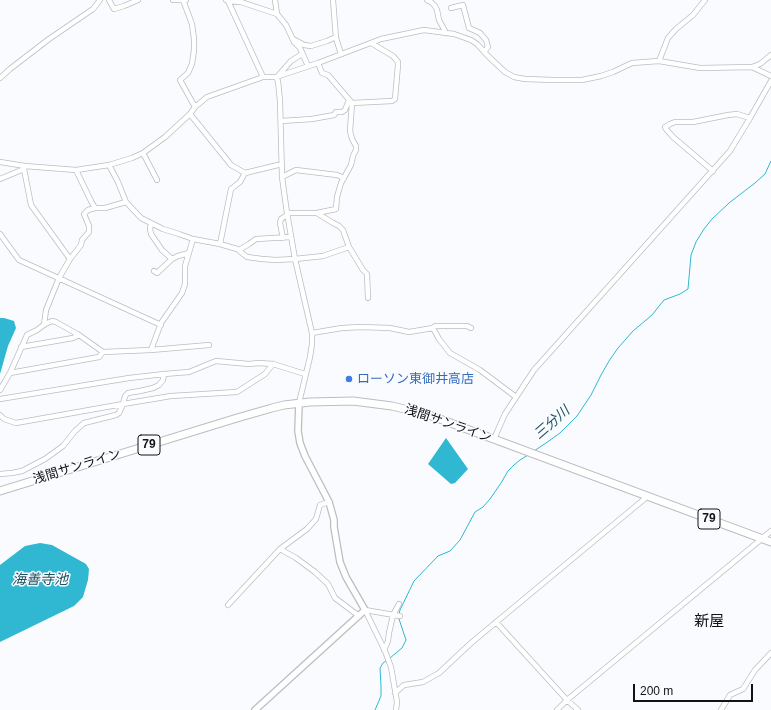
<!DOCTYPE html>
<meta charset="utf-8">
<style>
body{margin:0}
#map{position:relative;width:771px;height:710px;overflow:hidden;background:#fafbff;font-family:Helvetica,sans-serif}
canvas{display:block}
.scale{position:absolute;left:633px;top:684px;width:120px;height:18px;box-sizing:border-box;border:2px solid #121214;border-top:0;padding-left:5px;font-size:12px;line-height:14px;white-space:nowrap;color:#121214;-webkit-text-stroke:3px #fafbff;paint-order:stroke}
</style>
<div id="map">
<canvas width="771" height="710"></canvas>
<div class="scale">200 m</div>
</div>
<script>
const ctx = document.querySelector('canvas').getContext('2d');
ctx.lineJoin = 'round';
function fill(path, color) {
  ctx.fillStyle = color;
  ctx.fill(path, 'evenodd');
}
function poly(rows) {
  const path = new Path2D();
  for (const r of rows) {
    path.moveTo(r[0], r[1]);
    for (let i = 2; i < r.length; i += 2) path.lineTo(r[i], r[i + 1]);
  }
  return path;
}
function trace(path, color, width, dash) {
  ctx.strokeStyle = color;
  ctx.lineWidth = width;
  ctx.lineCap = dash ? 'butt' : 'round';
  ctx.setLineDash(dash || []);
  ctx.stroke(path);
}
function drawText(font, color, halo, rows, align = 'center') {
  ctx.font = font + ' Helvetica,"Noto Sans JP",sans-serif';
  ctx.lineWidth = 3;
  ctx.setLineDash([]);
  ctx.textBaseline = 'middle';
  ctx.strokeStyle = halo;
  ctx.fillStyle = color;
  for (const [text, x, y, turn = 0] of rows) {
    ctx.save();
    ctx.translate(x, y);
    ctx.rotate((+turn || 0) * Math.PI / 180);
    ctx.textAlign = isNaN(turn) ? turn : align;
    if (halo) ctx.strokeText(text, 0, 0);
    ctx.fillText(text, 0, 0);
    ctx.restore();
  }
}
fill(poly([
 [0,318,4,318,14,321,16,328,8,346,0,374],
 [446,438,468,469,455,483,451,484,428,464],
 [40,543,52,545,86,564,89,569,88,580,83,597,74,606,0,642,0,565,25,546]
]), '#30b7d2');
trace(poly([
 [534,451,546,443,560,433,577,416,591,395,601,375,609,361,618,348,633,331,652,315,664,300,680,294,688,289,691,255,696,242,704,229,712,219,729,203,755,183,765,174,771,161],
 [399,614,400,610,414,581,438,556,450,551,460,540,475,512,483,507,490,499,501,483,508,471,514,465,520,460,528,455],
 [390,658,402,648,406,640,399,619],
 [375,710,381,696,381,686,380,668,383,663,386,661]
]), '#30b7d2', 1);
const minor = poly([
 [109,0,114,9,124,6,138,0],
 [173,0,186,0],
 [183,0,192,24,194,39,194,50,192,64,188,73,180,80,195,107],
 [226,0,228,1,263,77],
 [275,0,277,14,286,25,294,42,300,48,308,66],
 [333,0,336,38,341,54],
 [427,0,431,2,435,6,437,10,439,20,446,33],
 [228,1,241,2,277,14],
 [451,8,463,5,469,28,480,33,486,40,488,47,484,52],
 [293,39,304,45,311,46,327,41,336,37],
 [659,61,668,38,676,29,693,15,705,0],
 [752,67,760,64,771,55],
 [276,77,278,81,280,101,282,177,287,213,295,259,312,333,312,344,310,357,299,403],
 [277,77,291,61,302,54],
 [0,78,10,69,49,39,93,9,100,0],
 [352,103,392,101,395,99,398,65,398,62,393,56,371,43],
 [190,114,231,165,245,173,282,164],
 [281,121,312,119,334,115,336,112,342,112,345,110,349,100],
 [143,153,157,180],
 [0,162,25,166,76,170,109,165,132,158,143,153,165,137,190,114,195,107,207,97,263,77,276,77,318,63,381,39,424,30,454,34,471,40,477,44,488,56,505,72,514,77,525,79,554,80,582,80,601,76,613,72,632,63,659,61,700,68,752,67,771,76],
 [109,165,118,182,126,202,141,218,163,229,179,234,193,239,220,244,237,249,247,257,262,259,276,260,295,259,323,256,349,247],
 [25,166,24,169,31,205,70,259],
 [76,170,91,201,95,208],
 [713,171,673,137,666,129,665,127,670,124,675,122,693,122,728,115,737,114,750,118],
 [282,177,296,170,337,175,344,178],
 [0,179,24,169],
 [287,213,317,213,336,209,337,197,341,183,351,165,353,156,356,150,356,146,352,139,350,131,352,103,328,75,322,73,318,63],
 [317,213,333,223,339,226,343,230,349,247,363,270,367,274,368,298],
 [151,223,150,229,151,234,162,250,172,259],
 [0,234,19,260,161,325],
 [283,238,280,223,281,219,287,215],
 [220,244,231,189,240,182,245,173],
 [239,250,249,244,256,239,291,237],
 [154,271,157,273,172,259,178,256,189,253],
 [44,325,46,310,59,278,70,259,81,245,82,240,89,232,89,226,84,214,88,210,95,208,105,208,126,202],
 [433,328,439,339,450,353,480,370,516,397],
 [312,333,342,328,361,327,390,328,409,332,433,328,435,326,467,326,471,328],
 [21,347,73,338,79,335],
 [151,350,161,323,182,293,185,284,185,266,193,239],
 [103,352,99,357,10,373,27,335,37,330,45,324,52,321,56,322,79,335,103,352,151,350,209,345],
 [0,390,10,373],
 [0,399,129,378,164,374,189,372,216,361,249,364,259,363,273,364,305,374],
 [0,415,4,419,16,423,123,404,125,396,128,393,140,391,153,388,159,385,163,380,164,374],
 [494,439,505,414,534,370,730,151,750,118,771,81],
 [0,474,12,473,22,471,45,459,63,446,75,431,84,423,116,415,119,413,123,404,171,396,237,392,265,374,273,364],
 [280,549,296,558,315,572,328,584,335,598,359,616],
 [228,605,280,549,307,529,316,519,320,505,329,502],
 [365,610,385,651,391,667,397,702,396,710],
 [365,610,400,616],
 [496,622,567,700,578,710],
 [384,650,388,641,389,633,393,615,399,604],
 [395,693,404,685,423,682,439,673,471,643,648,496],
 [557,710,567,700,771,531],
 [721,710,730,695,743,689,755,670,771,653]
]);
const tertiary = poly([
 [255,710,365,610,346,577,340,562,334,527,334,520,329,502,305,456,300,443,298,431,299,403]
]);
const primary = poly([
 [0,491,237,418,272,408,284,405,310,402,353,401,392,406,429,415,771,542]
]);
trace(minor, '#bcbdc0', 6);
trace(tertiary, '#bcbdc0', 8);
trace(primary, '#bcbdc0', 9);
trace(minor, '#fff', 4.5);
trace(tertiary, '#fff', 5.5);
trace(primary, '#fff', 7);
for (const [x, y, r, color] of [
 [349,379,4,"#3f7fe0"]
]) {
  const dot = new Path2D();
  dot.arc(x, y, r, 0, 2 * Math.PI);
  ctx.fillStyle = color;
  ctx.fill(dot);
  trace(dot, '#fafbff', 1.5);
}
for (const [x, y, w] of [
 [149,445,22],
 [709,519,22]
]) {
  const box = new Path2D();
  box.roundRect(x - w / 2, y - 10, w, 20, 3);
  ctx.fillStyle = '#fafbff';
  ctx.fill(box);
  trace(box, '#121214', 1);
}
drawText('bold 12px', '#121214', null, [
 ["79",149,445],
 ["79",709,519]
]);
drawText('13px', '#366cbe', '#fafbff', [
 ["ローソン東御井高店",357,379]
], 'left');
drawText('13px', '#121214', '#fafbff', [
 ["浅間サンライン",448,424,19],
 ["浅間サンライン",77,467,-17]
]);
drawText('italic 14px', '#1d535f', '#fafbff', [
 ["三分川",552,423,-41],
 ["海善寺池",40,580]
]);
drawText('15px', '#121214', '#fafbff', [
 ["新屋",709,622]
]);
</script>
